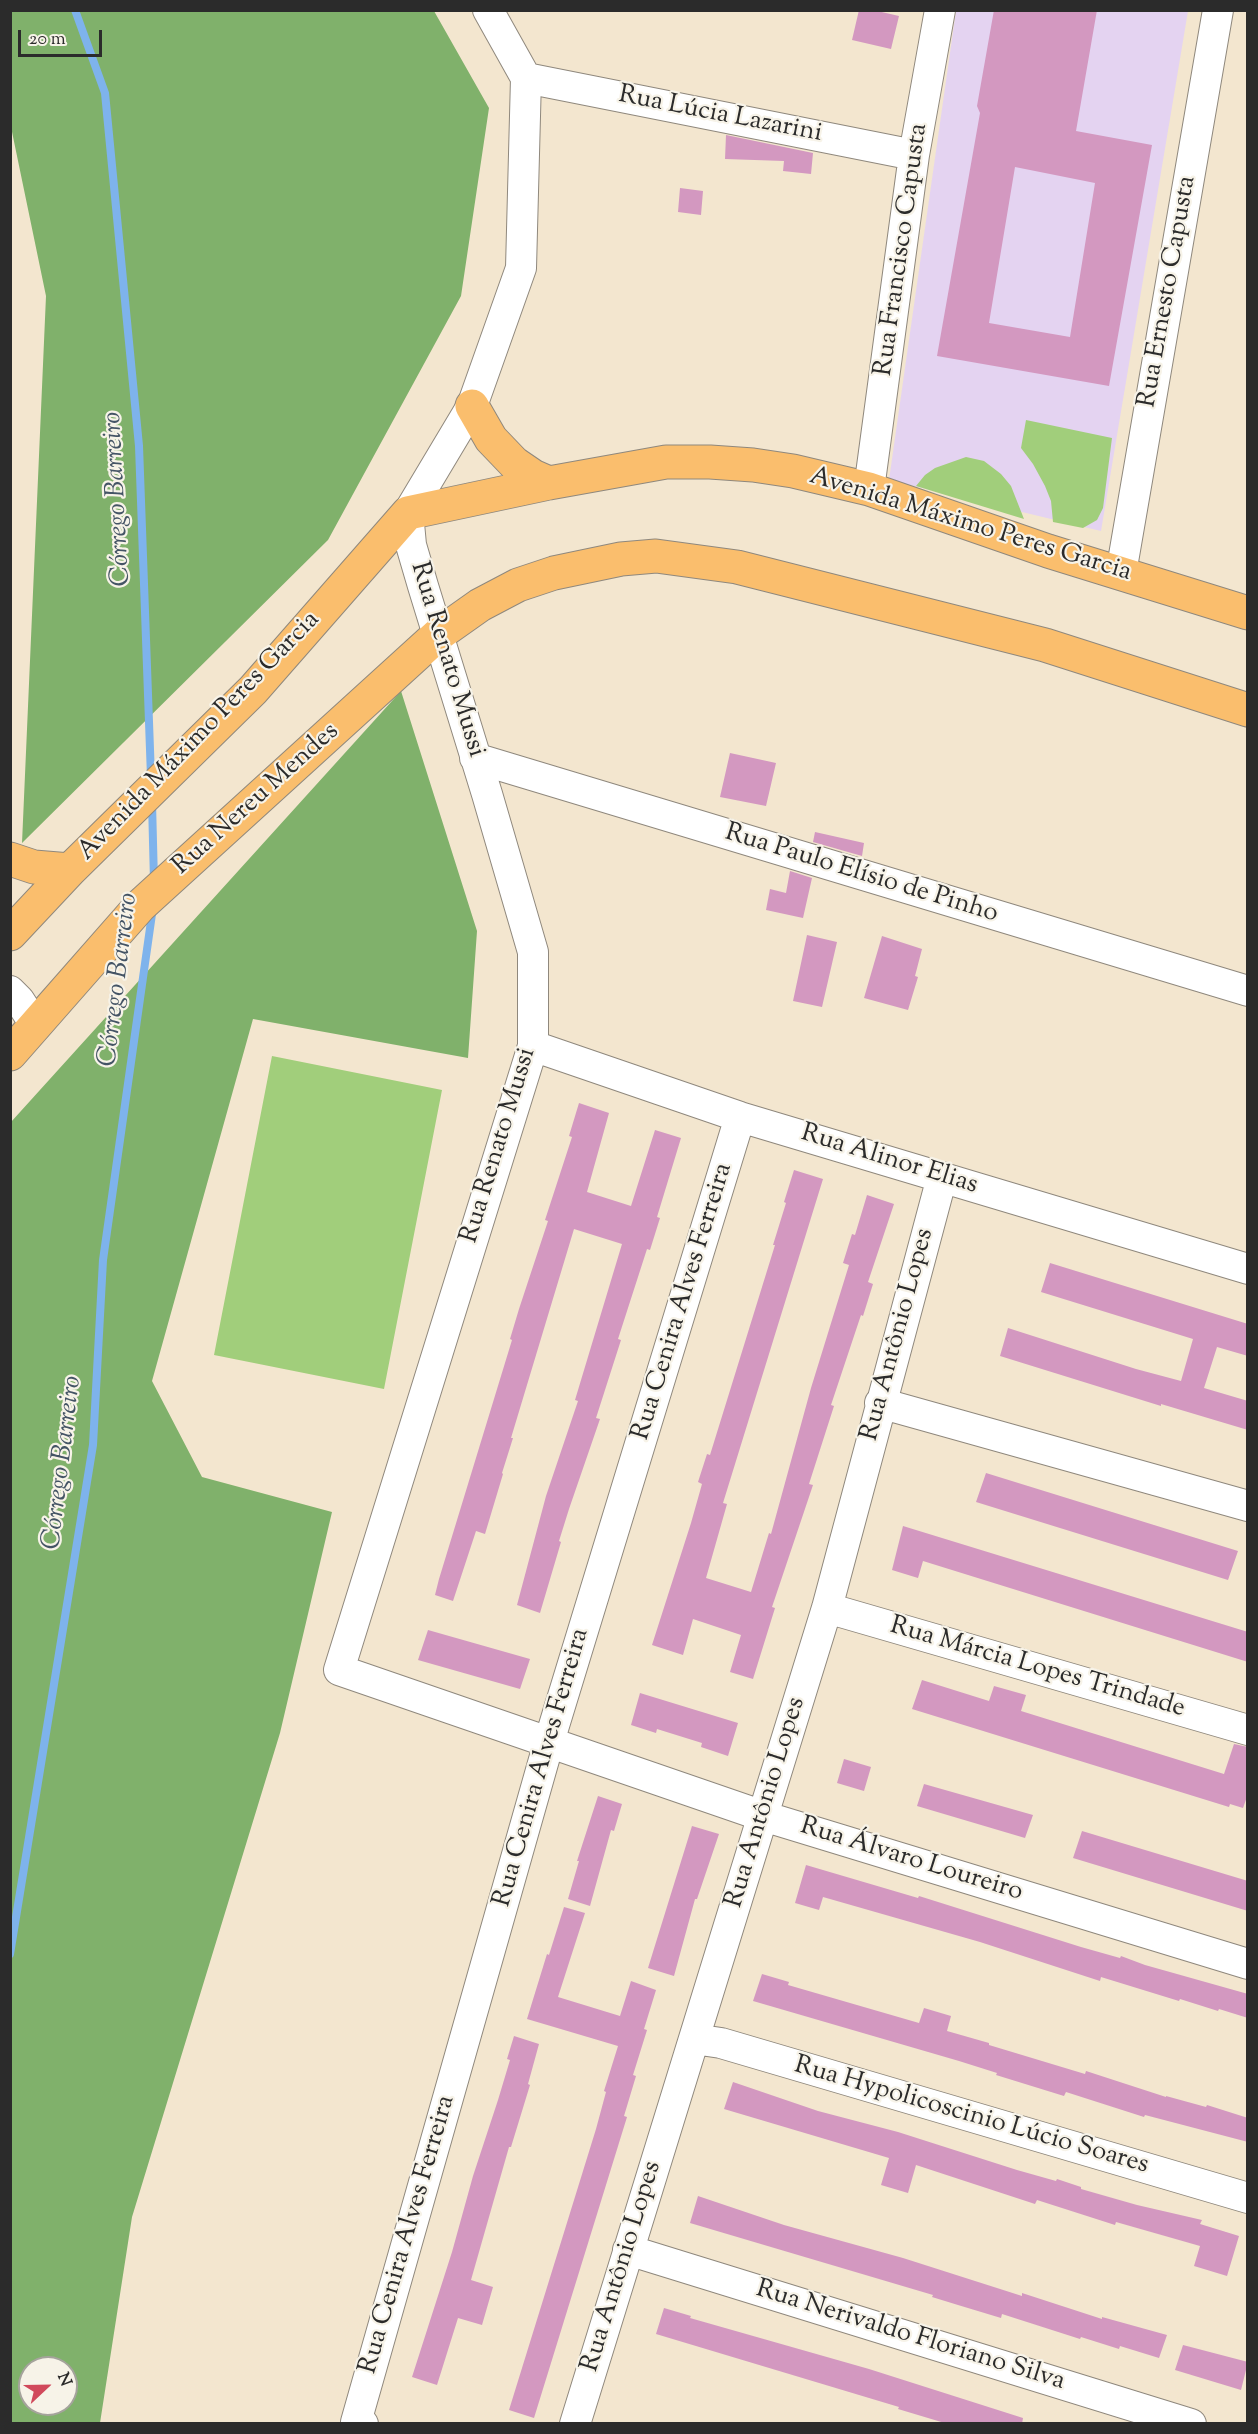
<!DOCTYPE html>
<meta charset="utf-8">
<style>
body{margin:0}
#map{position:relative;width:1258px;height:2434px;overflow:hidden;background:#f3e6cf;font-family:"Sorts Mill Goudy",serif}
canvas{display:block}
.frame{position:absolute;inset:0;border:12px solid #2b2b2b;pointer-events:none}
.north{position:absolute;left:18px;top:2356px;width:60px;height:60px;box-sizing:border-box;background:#f7f3e8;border:2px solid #a5a39c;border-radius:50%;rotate:68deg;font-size:16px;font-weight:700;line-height:24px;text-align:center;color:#2b2b2b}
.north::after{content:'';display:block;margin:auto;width:21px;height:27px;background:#d1495b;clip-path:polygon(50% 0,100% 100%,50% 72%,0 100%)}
.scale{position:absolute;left:18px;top:30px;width:84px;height:27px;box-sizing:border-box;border:3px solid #2b2b2b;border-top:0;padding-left:8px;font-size:18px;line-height:21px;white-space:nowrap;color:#2b2b2b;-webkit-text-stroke:4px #f7f3e8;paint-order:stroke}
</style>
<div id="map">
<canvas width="1258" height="2434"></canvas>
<div class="frame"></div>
<div class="north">N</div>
<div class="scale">20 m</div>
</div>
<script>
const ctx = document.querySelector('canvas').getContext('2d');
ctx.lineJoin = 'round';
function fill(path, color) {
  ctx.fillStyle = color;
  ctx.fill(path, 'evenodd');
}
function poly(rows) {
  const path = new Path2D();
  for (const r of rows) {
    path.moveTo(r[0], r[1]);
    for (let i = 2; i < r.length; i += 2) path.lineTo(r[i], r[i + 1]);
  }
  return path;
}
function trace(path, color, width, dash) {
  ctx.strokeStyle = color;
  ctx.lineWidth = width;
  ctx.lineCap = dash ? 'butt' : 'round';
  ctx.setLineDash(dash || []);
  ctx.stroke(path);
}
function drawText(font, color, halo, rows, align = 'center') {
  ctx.font = font + ' "Sorts Mill Goudy",serif';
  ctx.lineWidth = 4.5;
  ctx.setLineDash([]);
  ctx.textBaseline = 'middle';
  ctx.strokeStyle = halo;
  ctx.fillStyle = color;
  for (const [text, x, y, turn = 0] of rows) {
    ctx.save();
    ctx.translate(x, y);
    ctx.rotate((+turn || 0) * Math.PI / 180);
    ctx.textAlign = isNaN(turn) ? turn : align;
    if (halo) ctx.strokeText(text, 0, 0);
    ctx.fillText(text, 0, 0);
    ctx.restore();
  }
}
fill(poly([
 [956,11,1188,11,1101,531,889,480]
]), '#e4d3f1');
fill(poly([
 [1026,420,1112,438,1103,508,1097,520,1083,528,1053,522,1051,501,1045,486,1033,464,1021,448],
 [966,457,984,461,1001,474,1011,486,1024,519,916,486,925,475,935,468],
 [272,1056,442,1090,384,1389,214,1355]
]), '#a1ce7b');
fill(poly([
 [10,11,434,11,489,108,461,296,328,540,22,843,46,296,11,127],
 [401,691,477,931,468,1058,253,1019,152,1381,202,1477,332,1512,280,1733,132,2217,100,2423,11,2423,11,1122],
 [30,2368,66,2368,66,2404,30,2404]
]), '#80b16b');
trace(poly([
 [75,10,105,93,139,446,151,777],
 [152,802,154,882],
 [10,1954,93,1445,103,1260,153,907]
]), '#7eb3ec', 8);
fill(poly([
 [859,10,873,10,899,16,891,49,852,40],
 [994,10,1097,10,1076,131,1152,145,1109,386,937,356,980,113,977,106],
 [1015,167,1095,183,1070,337,989,323],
 [726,135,813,153,811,174,783,171,784,161,725,159],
 [680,188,703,191,701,215,678,212],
 [730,753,776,763,766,806,720,797],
 [815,832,864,843,862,856,813,842],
 [790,871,812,878,803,918,766,910,770,889,786,893],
 [807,935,837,942,822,1007,793,1001],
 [882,936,922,949,915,976,918,977,908,1010,864,998],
 [579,1103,609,1113,587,1192,631,1206,655,1130,681,1138,657,1217,660,1218,650,1250,647,1249,618,1339,621,1340,596,1418,600,1419,569,1509,559,1541,561,1542,540,1613,517,1605,546,1496,578,1401,575,1400,622,1244,574,1229,511,1438,513,1438,502,1473,503,1474,485,1534,476,1531,453,1601,435,1595,439,1579,512,1340,510,1339,519,1309,548,1221,545,1220,572,1137,569,1136],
 [794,1170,823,1179,723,1503,727,1504,706,1578,751,1592,769,1533,771,1534,811,1388,849,1265,843,1263,852,1234,855,1235,867,1195,894,1204,868,1282,873,1284,863,1316,861,1315,831,1405,834,1406,809,1484,813,1485,772,1607,775,1608,753,1679,730,1672,741,1635,693,1619,683,1655,652,1645,691,1523,702,1484,698,1482,707,1454,710,1455,775,1245,773,1245,786,1203,784,1202],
 [1050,1263,1248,1324,1248,1356,1217,1347,1204,1388,1248,1401,1248,1430,1161,1404,1161,1406,1000,1356,1008,1328,1136,1369,1181,1381,1193,1339,1041,1292],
 [986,1473,1238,1551,1228,1580,976,1502],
 [903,1526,1248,1632,1248,1662,923,1561,918,1578,892,1570],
 [428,1630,530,1659,520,1689,418,1660],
 [922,1680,989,1701,994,1686,1026,1695,1021,1711,1224,1774,1234,1744,1248,1747,1248,1794,1243,1808,1230,1804,1229,1807,912,1709],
 [640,1693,738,1723,728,1756,701,1747,702,1743,657,1729,656,1733,631,1725],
 [844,1759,871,1767,864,1791,837,1783],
 [924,1784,1033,1815,1025,1838,917,1806],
 [598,1796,622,1804,614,1831,611,1830,590,1906,568,1899,579,1861,577,1861],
 [692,1826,719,1834,697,1899,695,1899,674,1976,648,1968],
 [1082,1831,1248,1881,1248,1911,1073,1858],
 [806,1865,918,1898,919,1896,1081,1947,1120,1958,1121,1956,1145,1965,1248,1994,1248,2018,1219,2009,1218,2011,1180,1999,1179,2001,1101,1977,1100,1981,980,1942,823,1897,819,1910,795,1903],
 [564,1907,585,1913,558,1997,620,2016,631,1981,656,1990,644,2029,647,2030,633,2075,636,2076,624,2116,627,2117,534,2418,509,2410,596,2129,606,2092,604,2091,618,2046,527,2019,547,1954,549,1955],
 [762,1974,789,1982,788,1985,919,2023,924,2008,951,2016,947,2031,989,2043,989,2045,1085,2074,1086,2071,1166,2097,1166,2096,1206,2107,1207,2105,1248,2118,1248,2142,1145,2115,1144,2117,1066,2092,1064,2096,996,2075,997,2073,959,2061,753,2001],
 [514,2036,539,2044,528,2084,530,2085,511,2147,509,2147,471,2280,493,2287,482,2325,458,2318,437,2385,412,2377,452,2252,473,2176,498,2100,510,2060,507,2059],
 [733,2082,818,2111,898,2132,1017,2170,1056,2181,1057,2179,1081,2187,1081,2189,1137,2205,1202,2220,1200,2224,1239,2236,1227,2276,1194,2266,1200,2246,1116,2222,1115,2225,1037,2200,1035,2204,916,2165,908,2193,881,2185,889,2158,724,2109],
 [698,2196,784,2225,903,2258,1022,2296,1022,2293,1102,2319,1102,2317,1167,2335,1159,2358,1120,2346,1119,2349,1081,2337,1080,2339,1002,2314,1001,2318,958,2305,932,2297,933,2295,690,2223],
 [664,2308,691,2316,690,2318,869,2369,1023,2418,1022,2424,948,2424,898,2409,899,2407,656,2334],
 [1183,2345,1248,2362,1241,2390,1175,2370]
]), '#d398c0');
const minor = poly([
 [488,10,526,78,521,268,472,406,408,513,411,545,423,586,487,794,533,952,533,1046,339,1670,763,1816,1248,1964],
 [526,78,914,155],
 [869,489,914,155,940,10],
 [1121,573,1218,10],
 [475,758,1248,991],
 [10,991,19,1000,36,1026],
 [533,1046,740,1117,1248,1269],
 [880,1403,1248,1506],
 [827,1608,1248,1730],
 [694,2039,721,2043,1248,2198],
 [628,2250,1191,2424],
 [363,2424,356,2422,549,1742,740,1117],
 [575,2424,827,1608,942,1177]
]);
const primary = poly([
 [472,406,491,439,514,463,533,476,549,483],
 [10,859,34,867,70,870],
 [10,934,70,870,253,690,408,513,549,483,666,462,710,462,753,465,793,471,869,489,1048,551,1248,613],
 [10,1054,140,906,439,634,480,605,518,585,554,573,621,559,656,556,737,567,1045,645,1248,710]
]);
trace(minor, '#8f887d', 32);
trace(primary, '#8f887d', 35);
trace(minor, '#fff', 30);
trace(primary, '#fabe6d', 33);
drawText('26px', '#2b2b2b', '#f7f3e8', [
 ["Rua Lúcia Lazarini",720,116,11],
 ["Rua Francisco Capusta",903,250,-82],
 ["Rua Ernesto Capusta",1169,292,-80],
 ["Avenida Máximo Peres Garcia",970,526,17],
 ["Rua Renato Mussi",446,660,73],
 ["Avenida Máximo Peres Garcia",200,737,-46],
 ["Rua Nereu Mendes",257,800,-42],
 ["Rua Paulo Elísio de Pinho",861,875,17],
 ["Rua Renato Mussi",500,1146,-73],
 ["Rua Alinor Elias",889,1161,17],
 ["Rua Cenira Alves Ferreira",684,1302,-73],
 ["Rua Antônio Lopes",899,1335,-75],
 ["Rua Márcia Lopes Trindade",1037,1669,16],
 ["Rua Cenira Alves Ferreira",543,1768,-74],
 ["Rua Antônio Lopes",767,1803,-73],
 ["Rua Álvaro Loureiro",911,1861,17],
 ["Rua Hypolicoscinio Lúcio Soares",971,2117,16],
 ["Rua Cenira Alves Ferreira",409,2235,-74],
 ["Rua Antônio Lopes",623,2267,-73],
 ["Rua Nerivaldo Floriano Silva",910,2337,17]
]);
drawText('italic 27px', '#445465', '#f7f3e8', [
 ["Córrego Barreiro",119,499,-93],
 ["Córrego Barreiro",120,980,-83],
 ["Córrego Barreiro",64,1463,-83]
]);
</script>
